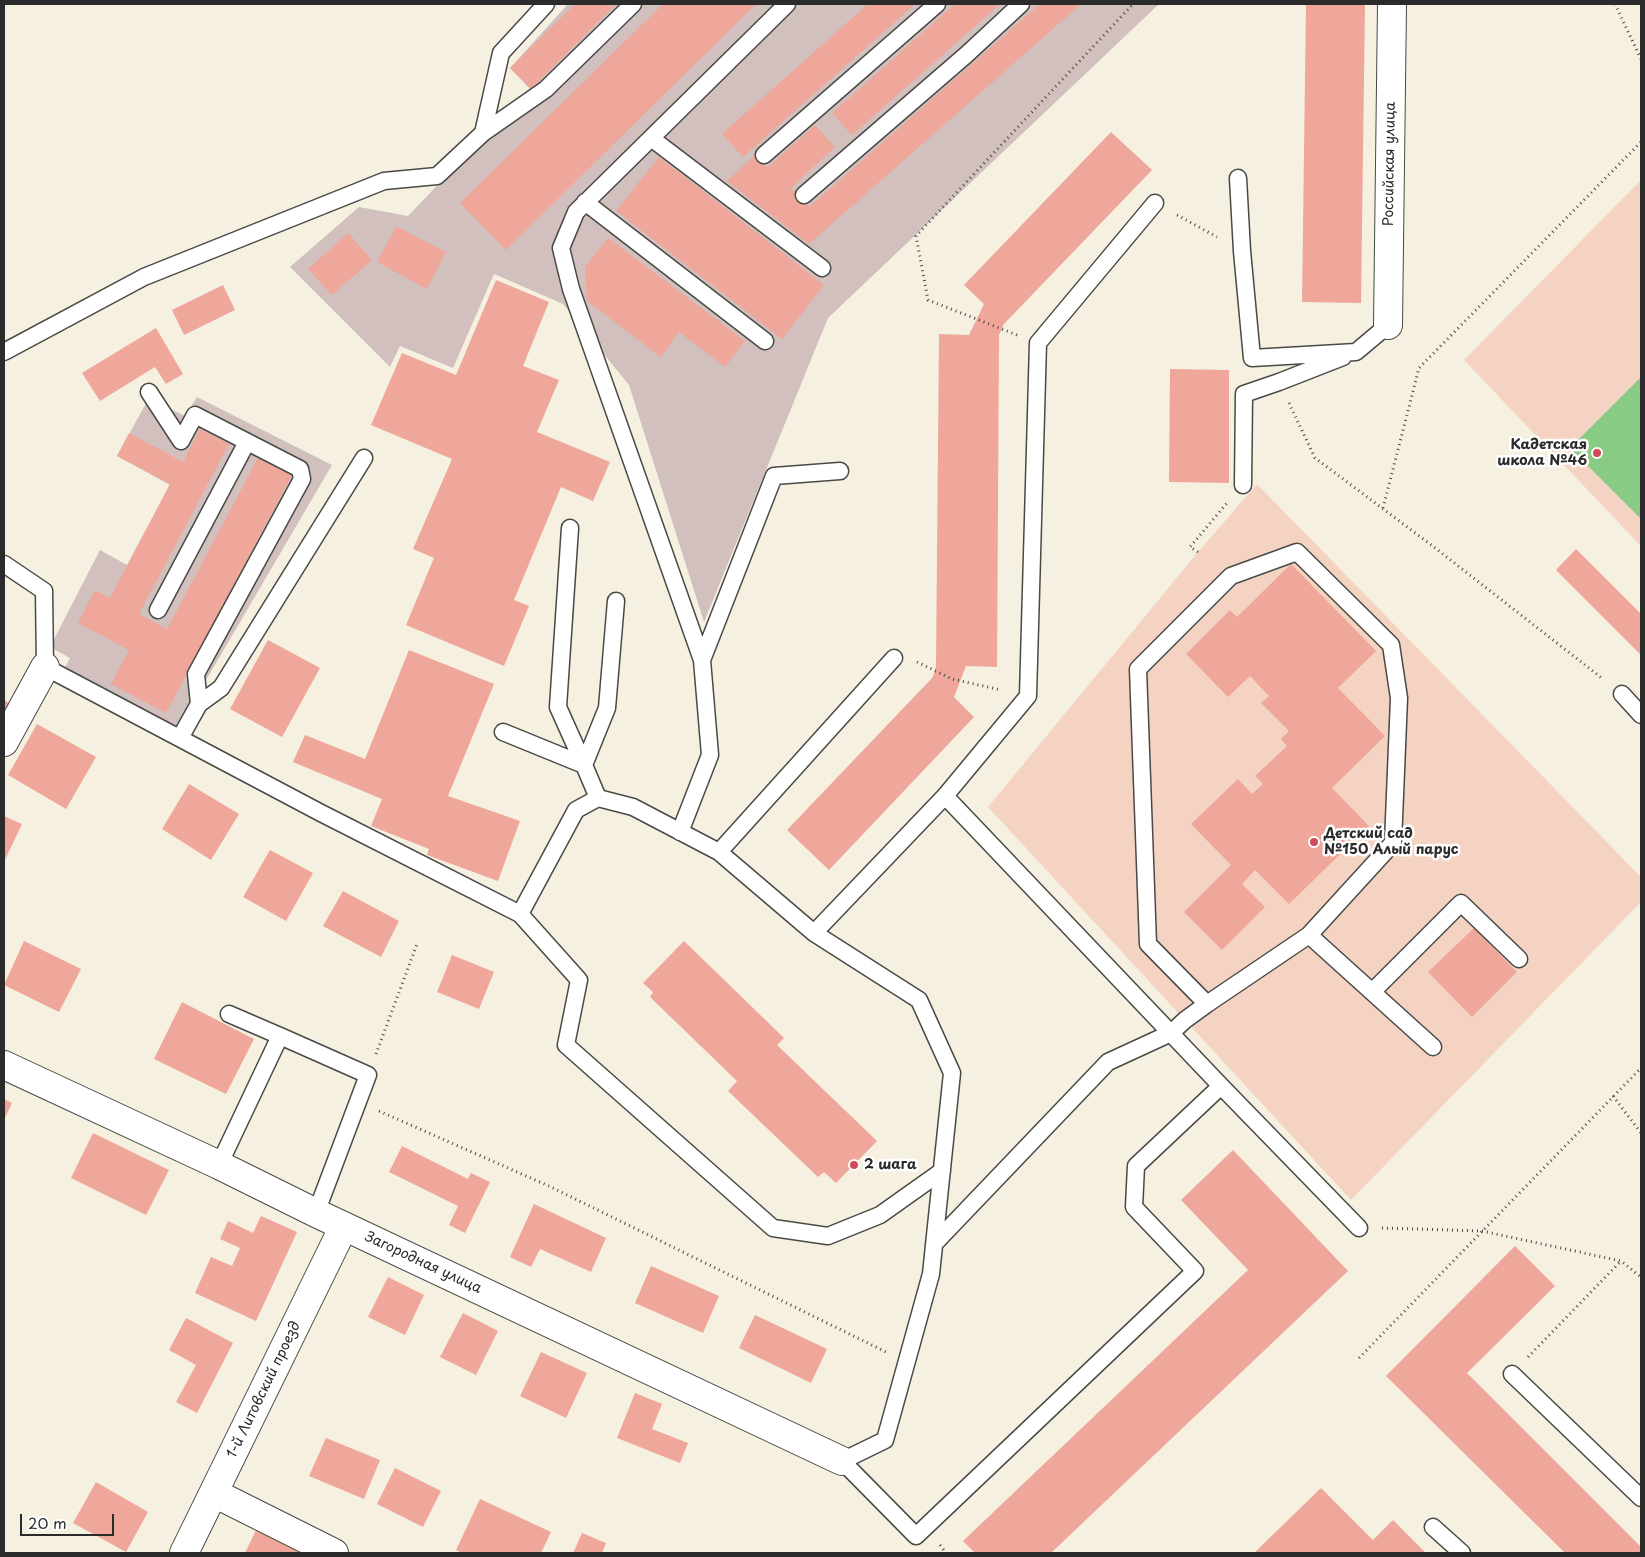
<!DOCTYPE html>
<meta charset="utf-8">
<style>
body{margin:0}
#map{position:relative;width:1645px;height:1557px;overflow:hidden;background:#f6f0e0;font-family:"Playpen Sans",sans-serif}
canvas{display:block}
.frame{position:absolute;inset:0;border:5px solid #2b2b2b;pointer-events:none}
.scale{position:absolute;left:20px;top:1514px;width:94px;height:22px;box-sizing:border-box;border:2px solid #2b2b2b;border-top:0;padding-left:6px;font-size:15px;line-height:18px;white-space:nowrap;color:#2b2b2b;-webkit-text-stroke:4px #fff;paint-order:stroke}
</style>
<div id="map">
<canvas width="1645" height="1557"></canvas>
<div class="frame"></div>
<div class="scale">20 m</div>
</div>
<script>
const ctx = document.querySelector('canvas').getContext('2d');
ctx.lineJoin = 'round';
function fill(path, color) {
  ctx.fillStyle = color;
  ctx.fill(path, 'evenodd');
}
function poly(rows) {
  const path = new Path2D();
  for (const r of rows) {
    path.moveTo(r[0], r[1]);
    for (let i = 2; i < r.length; i += 2) path.lineTo(r[i], r[i + 1]);
  }
  return path;
}
function trace(path, color, width, dash) {
  ctx.strokeStyle = color;
  ctx.lineWidth = width;
  ctx.lineCap = dash ? 'butt' : 'round';
  ctx.setLineDash(dash || []);
  ctx.stroke(path);
}
function drawText(font, color, halo, rows, align = 'center') {
  ctx.font = font + ' "Playpen Sans",sans-serif';
  ctx.lineWidth = 5;
  ctx.setLineDash([]);
  ctx.textBaseline = 'middle';
  ctx.strokeStyle = halo;
  ctx.fillStyle = color;
  for (const [text, x, y, turn = 0] of rows) {
    ctx.save();
    ctx.translate(x, y);
    ctx.rotate((+turn || 0) * Math.PI / 180);
    ctx.textAlign = isNaN(turn) ? turn : align;
    if (halo) ctx.strokeText(text, 0, 0);
    ctx.fillText(text, 0, 0);
    ctx.restore();
  }
}
fill(poly([
 [1641,180,1641,546,1464,360],
 [1257,484,1641,877,1641,902,1351,1200,988,807,1198,552]
]), '#f5d3c2');
fill(poly([
 [568,4,1159,4,828,318,704,622,629,385,563,304,494,274,453,368,400,346,390,367,290,267,359,207,408,216,530,89,510,68],
 [197,397,332,465,206,680,199,704,180,738,61,675,70,658,50,647,100,550,127,565,170,485,117,456,149,398,185,416]
]), '#d1c0bd');
fill(poly([
 [1641,377,1641,519,1570,448]
]), '#87cb84');
fill(poly([
 [575,4,616,4,531,89,510,68],
 [663,4,756,4,506,250,460,203],
 [868,4,915,4,743,157,722,134],
 [955,4,1000,4,852,135,832,113],
 [1040,4,1081,4,809,244,727,181,756,154,768,167,815,125,835,147,791,188,809,207],
 [1306,4,1365,4,1361,303,1302,302],
 [1111,132,1152,170,1004,324,999,335,997,667,966,666,954,697,974,717,829,870,787,830,933,677,936,666,939,334,969,335,984,304,964,285],
 [659,157,824,285,782,339,616,211],
 [396,226,446,252,427,289,377,262],
 [348,233,372,260,332,295,308,269],
 [608,238,745,341,725,367,679,332,661,357,587,301,585,267],
 [496,280,549,302,523,366,559,380,537,432,610,462,593,501,561,487,514,600,529,606,504,666,406,625,434,558,413,549,452,459,371,425,402,353,456,375],
 [223,285,235,310,184,335,172,310],
 [156,328,183,374,166,384,155,367,100,401,82,373],
 [1170,369,1229,370,1229,483,1169,482],
 [200,429,229,444,139,614,167,629,258,458,292,475,166,713,111,684,129,650,78,623,95,590,110,598,170,484,117,456,129,433,183,462],
 [1576,549,1641,614,1641,655,1556,570],
 [1291,564,1376,651,1338,688,1385,736,1332,788,1369,826,1289,904,1255,870,1242,884,1265,907,1222,950,1184,912,1231,865,1191,824,1238,779,1252,794,1263,784,1255,776,1287,746,1281,739,1289,731,1261,703,1269,696,1250,676,1228,697,1186,654,1230,610,1237,617],
 [268,640,320,668,282,737,230,709],
 [409,650,494,684,448,796,520,821,498,881,427,855,429,849,371,826,382,799,293,762,305,735,365,759],
 [4,700,14,706,4,724],
 [37,724,96,757,66,809,8,775],
 [189,784,239,814,211,860,162,829],
 [4,816,22,824,4,862],
 [270,850,313,873,286,921,243,897],
 [343,891,399,921,381,957,323,926],
 [1474,928,1517,972,1472,1017,1428,972],
 [24,941,81,969,59,1012,4,985],
 [684,941,784,1038,777,1045,877,1141,836,1183,824,1172,818,1177,728,1091,737,1081,650,997,653,992,643,983],
 [452,955,494,972,479,1009,437,992],
 [182,1002,254,1039,226,1094,154,1059],
 [4,1099,12,1103,4,1120],
 [93,1133,169,1170,146,1215,71,1178],
 [402,1146,468,1179,471,1173,490,1182,465,1233,449,1225,458,1206,389,1172],
 [1233,1150,1348,1271,1051,1553,975,1553,963,1541,1248,1270,1181,1200],
 [534,1204,606,1238,591,1272,540,1249,531,1267,510,1257],
 [261,1216,297,1232,256,1321,195,1293,211,1257,232,1266,240,1248,220,1239,228,1221,253,1233],
 [1515,1246,1555,1286,1467,1373,1641,1547,1641,1553,1565,1553,1386,1376],
 [651,1266,719,1296,703,1333,635,1303],
 [388,1277,424,1295,405,1335,368,1317],
 [463,1313,498,1331,476,1375,440,1357],
 [755,1315,827,1349,811,1383,739,1348],
 [186,1318,233,1343,197,1413,176,1402,196,1365,169,1350],
 [541,1352,587,1373,566,1418,520,1396],
 [635,1393,662,1404,652,1429,688,1443,680,1463,617,1438],
 [326,1438,380,1460,364,1499,309,1476],
 [395,1468,441,1491,423,1527,377,1504],
 [96,1482,148,1512,126,1552,73,1523],
 [1321,1488,1373,1540,1393,1520,1426,1553,1254,1553],
 [480,1499,551,1532,541,1553,462,1553,456,1550],
 [256,1530,298,1549,296,1553,245,1553],
 [582,1533,606,1543,602,1553,573,1553]
]), '#eea79a');
const service = poly([
 [483,133,546,89,633,4],
 [651,138,822,268],
 [764,155,937,4],
 [1238,178,1242,251,1252,358,1356,352,1388,325],
 [804,195,966,55,1021,4],
 [585,202,765,341],
 [4,352,144,277,384,181,437,176,483,133,501,53,546,4],
 [149,392,181,441,195,415,300,469,302,479,196,674,199,704,221,688,364,458],
 [1243,485,1244,394,1279,382,1343,357],
 [4,564,44,591,45,667,321,813,520,914,576,810,598,798,633,807,719,852,814,933,919,1000,952,1073,931,1274,885,1440,842,1461,916,1536,1195,1271,1134,1207,1136,1166,1221,1086],
 [158,610,247,442],
 [702,660,774,476,840,471],
 [1622,694,1641,715],
 [503,732,584,765,558,707,570,528],
 [180,738,199,704],
 [945,796,1221,1086,1359,1228],
 [598,798,584,765,607,708,616,601],
 [680,832,710,755,702,660,571,289,561,248,576,212,787,4],
 [719,852,894,658],
 [520,914,579,980,566,1045,773,1228,828,1236,880,1215,942,1171],
 [814,933,945,796,1028,696,1038,343,1155,203],
 [1309,935,1433,1047],
 [1372,992,1461,903,1519,959],
 [229,1014,280,1036],
 [219,1165,280,1036,368,1075,316,1213],
 [934,1244,1108,1062,1171,1033,1185,1020,1207,1004,1309,935,1393,843,1399,698,1391,645,1297,552,1231,576,1138,669,1148,944,1207,1004],
 [1512,1374,1641,1498],
 [1433,1527,1462,1553]
]);
const minor = poly([
 [1388,325,1392,4],
 [4,742,45,667],
 [4,1065,219,1165,316,1213,842,1461],
 [214,1493,334,1553],
 [184,1553,344,1226]
]);
trace(service, '#494946', 19);
trace(minor, '#494946', 30);
trace(poly([
 [1615,4,1641,59],
 [1177,215,1217,237],
 [1017,335,928,300,916,236,1133,4],
 [1289,403,1315,458,1430,544,1603,679],
 [1383,508,1419,368,1641,142],
 [1198,552,1190,547,1227,503],
 [917,662,952,679,1001,690],
 [376,1054,417,944],
 [1613,1096,1641,1133],
 [379,1111,551,1187,886,1352],
 [1382,1228,1482,1231,1621,1261,1641,1277],
 [1528,1357,1621,1261],
 [1359,1358,1641,1068],
 [940,1545,946,1553]
]), '#494946', 3, [1, 4]);
trace(service, '#fff', 16);
trace(minor, '#fff', 28);
for (const [x, y, r, color] of [
 [1597,453,5,"#d1495b"],
 [1314,842,5,"#d1495b"],
 [854,1165,5,"#d1495b"]
]) {
  const dot = new Path2D();
  dot.arc(x, y, r, 0, 2 * Math.PI);
  ctx.fillStyle = color;
  ctx.fill(dot);
  trace(dot, '#fff', 2);
}
drawText('14px', '#2b2b2b', '#fff', [
 ["Российская улица",1390,164,-89],
 ["Загородная улица",423,1263,25],
 ["1-й Литовский проезд",264,1390,-64]
]);
drawText('bold 14px', '#2b2b2b', '#fff', [
 ["Кадетская",1587,445,"right"],
 ["школа №46",1587,461,"right"],
 ["Детский сад",1324,834],
 ["№150 Алый парус",1324,850],
 ["2 шага",864,1165]
], 'left');
</script>
